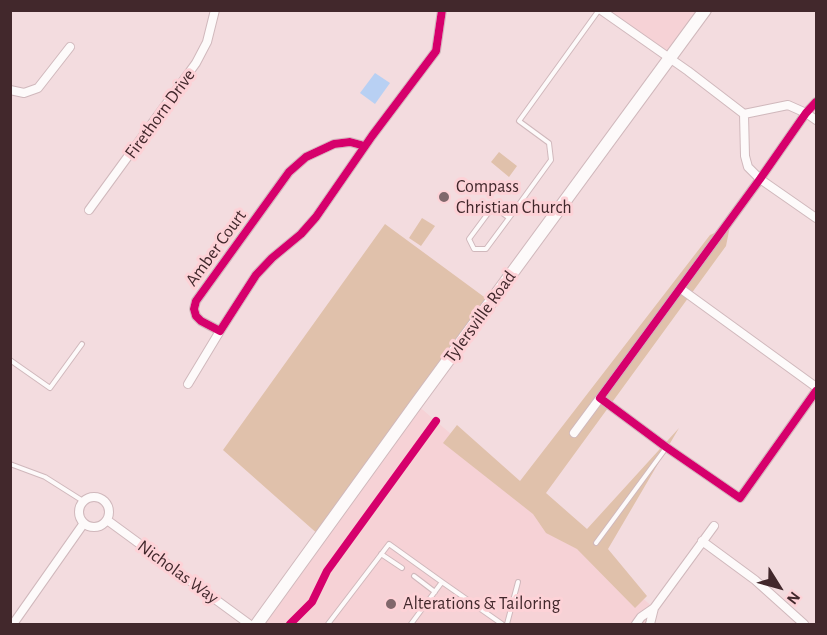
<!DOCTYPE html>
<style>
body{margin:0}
#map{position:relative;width:827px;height:635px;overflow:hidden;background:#f3dcdf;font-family:"Alegreya Sans",sans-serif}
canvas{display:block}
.frame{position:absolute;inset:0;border:12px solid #42282c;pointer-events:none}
.north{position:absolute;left:749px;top:557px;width:60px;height:60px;-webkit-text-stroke:4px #fdd2d7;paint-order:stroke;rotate:127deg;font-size:16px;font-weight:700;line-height:24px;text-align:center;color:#42282c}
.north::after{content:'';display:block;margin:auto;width:21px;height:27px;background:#42282c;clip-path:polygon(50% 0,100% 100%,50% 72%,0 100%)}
</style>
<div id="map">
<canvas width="827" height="635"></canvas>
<div class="frame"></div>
<div class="north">N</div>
</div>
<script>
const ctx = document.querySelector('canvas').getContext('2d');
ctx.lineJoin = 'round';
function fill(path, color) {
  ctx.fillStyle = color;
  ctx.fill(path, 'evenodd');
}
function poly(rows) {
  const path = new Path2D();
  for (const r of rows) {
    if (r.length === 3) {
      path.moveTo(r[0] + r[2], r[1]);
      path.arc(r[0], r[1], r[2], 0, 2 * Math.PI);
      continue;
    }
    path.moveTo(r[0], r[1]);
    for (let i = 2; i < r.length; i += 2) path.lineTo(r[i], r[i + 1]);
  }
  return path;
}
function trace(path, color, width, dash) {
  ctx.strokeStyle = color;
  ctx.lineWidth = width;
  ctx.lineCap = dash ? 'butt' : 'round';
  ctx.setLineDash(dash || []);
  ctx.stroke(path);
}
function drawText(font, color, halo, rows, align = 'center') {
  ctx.font = font + ' "Alegreya Sans",sans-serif';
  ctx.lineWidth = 6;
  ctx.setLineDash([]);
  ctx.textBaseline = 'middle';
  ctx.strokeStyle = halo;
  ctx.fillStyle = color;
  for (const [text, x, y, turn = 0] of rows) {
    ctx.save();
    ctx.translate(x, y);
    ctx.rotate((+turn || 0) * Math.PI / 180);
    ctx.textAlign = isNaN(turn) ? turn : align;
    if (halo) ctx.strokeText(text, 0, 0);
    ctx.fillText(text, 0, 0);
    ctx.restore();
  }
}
fill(poly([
 [601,11,705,11,669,59],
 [416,404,654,608,650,624,257,624]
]), '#f6d2d6');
fill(poly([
 [499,152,517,166,509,177,491,162],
 [422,218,435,226,421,246,409,238],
 [385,224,491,302,320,536,223,450],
 [730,226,726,246,546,493,587,529,679,428,608,549,647,596,635,608,577,549,546,533,533,514,443,443,457,425,520,481,710,235]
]), '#e0c1ab');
fill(poly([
 [375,73,390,83,375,104,360,93]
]), '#b8d0f3');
const lane = poly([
 [509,218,501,212,489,212,469,239,474,249,486,249,509,218,551,160,549,143,519,121,599,10],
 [10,360,50,388,82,344],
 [10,464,45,477,83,501],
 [596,543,666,448],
 [381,554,402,568],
 [414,576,435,592],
 [328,624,389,544,442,582],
 [411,624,442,582,502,624],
 [507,624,518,582]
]);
const street = poly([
 [601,10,688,71,744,114,788,105,806,113,816,120],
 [10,90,24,93,38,88,70,47],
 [816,102,806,113,760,179,600,398,666,447,740,498,816,391],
 [744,114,745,156,748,167,760,179,816,218],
 [363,148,361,145,350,142,334,144,306,157,289,172,196,301,194,309,196,316,201,321,220,331,256,275,272,258,301,234,316,217,372,136,436,51,442,10],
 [89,210,196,63,207,42,215,10],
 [681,289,816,387],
 [188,384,220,331],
 [574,433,600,398],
 [94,512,15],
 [107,520,249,624],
 [702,541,755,580,804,624],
 [13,624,84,523],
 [636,624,641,617,654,608,714,526],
 [650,624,654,608]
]);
const secondary = poly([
 [257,624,416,404,705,10]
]);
trace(lane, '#d0b8bc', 6);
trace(street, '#d0b8bc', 10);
trace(secondary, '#d0b8bc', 14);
trace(lane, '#fdfafa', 4);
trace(street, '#fdfafa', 8);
trace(secondary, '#fdfafa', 12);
trace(poly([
 [816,102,806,113,760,179,600,398,666,447,740,498,816,391],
 [363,148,361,145,350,142,334,144,306,157,289,172,196,301,194,309,196,316,201,321,220,331,256,275,272,258,301,234,316,217,372,136,436,51,442,10],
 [290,624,312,602,327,571,436,421]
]), '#d6006c', 8);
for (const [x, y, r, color] of [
 [444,197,6,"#80676b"],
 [391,604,6,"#80676b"]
]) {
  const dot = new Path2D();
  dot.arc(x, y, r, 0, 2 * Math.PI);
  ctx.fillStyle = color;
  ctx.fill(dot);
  trace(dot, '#fdd2d7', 2);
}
drawText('18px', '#42282c', '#fdd2d7', [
 ["Firethorn Drive",160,114,-54],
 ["Amber Court",216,248,-54],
 ["Tylersville Road",480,317,-54],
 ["Nicholas Way",178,572,36]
]);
drawText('18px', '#42282c', '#fdd2d7', [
 ["Compass",456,187],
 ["Christian Church",456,208],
 ["Alterations & Tailoring",403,604]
], 'left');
</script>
